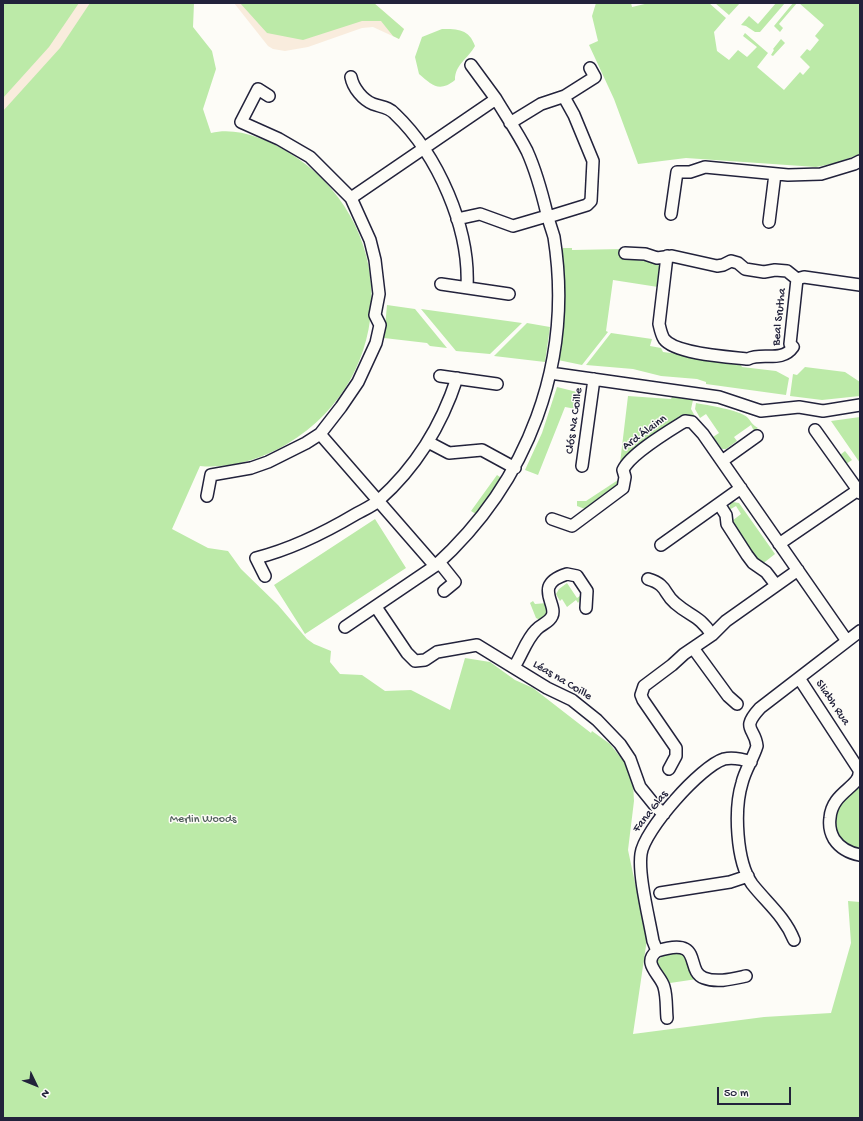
<!DOCTYPE html>
<meta charset="utf-8">
<style>
body{margin:0}
#map{position:relative;width:863px;height:1121px;overflow:hidden;background:#fdfcf7;font-family:"Gochi Hand",sans-serif}
canvas{display:block}
.frame{position:absolute;inset:0;border:4px solid #22223b;pointer-events:none}
.north{position:absolute;left:16px;top:1065px;width:40px;height:40px;-webkit-text-stroke:3px #fdfcf7;paint-order:stroke;rotate:133deg;font-size:11px;font-weight:700;line-height:16px;text-align:center;color:#22223b}
.north::after{content:'';display:block;margin:auto;width:14px;height:18px;background:#22223b;clip-path:polygon(50% 0,100% 100%,50% 72%,0 100%)}
.scale{position:absolute;left:717px;top:1087px;width:74px;height:18px;box-sizing:border-box;border:2px solid #22223b;border-top:0;padding-left:5px;font-size:12px;line-height:14px;white-space:nowrap;color:#22223b;-webkit-text-stroke:3px #fdfcf7;paint-order:stroke}
</style>
<div id="map">
<canvas width="863" height="1121"></canvas>
<div class="frame"></div>
<div class="north">N</div>
<div class="scale">50 m</div>
</div>
<script>
const ctx = document.querySelector('canvas').getContext('2d');
ctx.lineJoin = 'round';
function fillPath(path, color) { ctx.fillStyle = color; ctx.fill(path, 'evenodd'); }
function strokePath(path, color, width, dash) { ctx.strokeStyle = color; ctx.lineWidth = width; ctx.lineCap = dash ? 'butt' : 'round'; ctx.setLineDash(dash || []); ctx.stroke(path); }
function label(font, color, halo, rows, align = 'center') {
  ctx.font = font + ' "Gochi Hand",sans-serif'; ctx.lineWidth = 3; ctx.setLineDash([]); ctx.textBaseline = 'middle'; ctx.strokeStyle = halo; ctx.fillStyle = color; for (const [text, x, y, turn = 0] of rows) {
    ctx.save(); ctx.translate(x, y); ctx.rotate((+turn || 0) * Math.PI / 180); ctx.textAlign = isNaN(turn) ? turn : align; if (halo) ctx.strokeText(text, 0, 0); ctx.fillText(text, 0, 0); ctx.restore();
  }
}
fillPath(new Path2D(`
 M 14,3 L 110,3 L 3,125 L 3,29 Z
 M 234,3 L 374,3 L 404,29 L 399,39 L 373,27 L 362,28 L 308,47 L 285,51 L 273,49 L 268,46 Z`), '#f9ecdd');
fillPath(new Path2D(`
 M 3,3 L 79,3 L 49,47 L 3,98 Z
 M 90,3 L 194,3 L 193,27 L 212,51 L 216,69 L 203,109 L 211,133 C 236,127 264,138 286,151 C 400,218 400,377 287,444 C 262,459 229,469 200,466 L 172,529 L 208,548 L 228,551 L 241,569 L 278,605 L 307,639 L 314,644 L 331,651 L 330,662 L 340,674 L 362,675 L 385,691 L 411,690 L 450,710 L 465,658 L 490,662 L 515,680 L 533,688 L 591,733 L 592,731 L 610,744 L 625,763 L 633,783 L 634,801 L 628,850 L 647,939 L 633,1034 L 764,1017 L 831,1013 L 851,943 L 848,901 L 860,902 L 860,1118 L 3,1118 L 3,111 L 60,48 Z
 M 240,3 L 374,3 L 404,29 L 399,39 L 393,36 L 381,21 L 362,21 L 303,40 L 267,33 Z
 M 596,3 L 631,3 L 632,7 L 649,3 L 709,3 L 726,18 L 714,32 L 717,51 L 729,60 L 738,50 L 747,57 L 757,47 L 743,36 L 745,33 L 768,53 L 757,67 L 784,90 L 800,72 L 803,75 L 810,67 L 800,57 L 807,49 L 810,51 L 819,40 L 815,36 L 824,25 L 799,3 L 860,3 L 860,154 L 836,163 L 816,167 L 686,158 L 638,164 L 614,99 L 589,45 L 598,41 L 592,16 Z
 M 715,3 L 740,3 L 729,15 Z
 M 776,3 L 785,3 L 760,32 L 755,32 L 746,26 L 741,25 L 749,16 L 758,24 Z
 M 793,3 L 797,3 L 779,24 L 783,28 L 780,32 L 774,26 Z
 M 442,29 C 458,29 469,29 475,46 C 468,59 455,64 455,80 C 439,93 432,85 419,74 L 415,57 L 422,37 Z
 M 781,39 L 785,43 L 773,56 L 771,55 L 774,50 L 773,49 Z
 M 563,248 L 572,248 L 572,250 L 623,249 L 624,258 L 658,263 L 660,270 L 658,287 L 613,280 L 606,331 L 608,332 L 582,365 L 558,360 L 564,317 L 561,253 Z
 M 387,305 L 415,309 L 447,348 L 430,346 L 427,343 L 384,338 Z
 M 421,309 L 522,323 L 490,354 L 456,351 Z
 M 527,323 L 550,327 L 545,362 L 494,356 Z
 M 611,333 L 652,339 L 650,346 L 661,348 L 663,352 L 739,362 L 742,367 L 776,371 L 789,378 L 786,395 L 706,384 L 706,382 L 697,379 L 661,376 L 633,369 L 586,365 Z
 M 805,367 L 845,372 L 860,382 L 860,396 L 822,400 L 790,396 L 793,374 L 797,375 Z
 M 557,387 L 577,392 L 576,409 L 565,407 L 538,475 L 525,470 L 542,433 Z
 M 628,396 L 671,399 L 672,397 L 693,400 L 691,409 L 696,418 L 687,416 L 643,443 L 620,483 L 585,509 L 577,506 L 577,501 L 586,501 L 618,480 Z
 M 696,403 C 707,405 739,410 747,417 C 751,421 752,425 758,428 L 754,431 L 751,425 L 734,437 L 737,441 L 726,449 L 722,449 L 713,437 L 719,433 L 706,414 L 700,418 L 695,409 Z
 M 860,417 L 860,463 L 831,421 Z
 M 845,451 L 852,460 L 846,464 L 840,455 Z
 M 497,475 L 503,479 L 476,514 L 471,511 Z
 M 733,502 L 739,503 L 775,554 L 761,565 L 732,527 L 732,521 L 741,514 L 736,506 L 729,510 L 730,504 Z
 M 375,519 L 406,568 L 305,634 L 274,585 Z
 M 567,583 L 577,598 L 584,593 L 578,603 L 576,600 L 567,607 L 562,599 L 560,601 L 556,594 L 559,589 Z
 M 533,601 L 535,604 L 547,603 L 549,614 L 540,620 L 536,618 L 530,603 Z
 M 860,785 L 860,850 C 820,836 831,805 860,785 Z
 M 679,952 L 686,954 L 697,979 L 670,983 L 659,967 L 657,961 L 665,954 Z`), '#bceaa8');
const minor = new Path2D(`
 M 471,65 L 496,99
 M 351,77 C 353,88 363,100 373,104 C 381,107 389,107 395,114 C 438,155 470,228 467,287
 M 510,123 L 541,104 L 565,96 L 595,77 L 590,68
 M 671,214 L 677,172 L 690,172 L 705,167 L 788,175 L 821,174 L 854,164 L 860,161
 M 548,217 L 587,205 L 591,201 L 593,161 L 574,115 L 564,97
 M 457,219 L 480,214 L 513,226 L 547,216
 M 769,222 L 775,174
 M 625,253 L 645,254 L 657,258 L 672,256 L 717,266 L 723,265 L 731,261 L 738,263 L 745,269 L 764,272 L 775,270 L 787,271 L 797,279
 M 667,256 L 659,324 C 660,328 661,334 664,339 C 675,354 729,357 748,359 C 762,352 782,363 793,347 L 790,344 L 797,279
 M 797,279 L 804,277 L 860,285
 M 441,284 L 509,294
 M 550,373 L 719,397 L 761,411 L 799,407 L 823,411 L 860,405
 M 440,376 L 497,384
 M 815,430 L 860,493
 M 320,434 L 435,566 C 528,482 574,363 554,237 C 552,230 549,222 547,214 C 542,193 536,171 527,151 C 518,133 506,116 496,99 L 351,198
 M 428,442 L 449,453 L 482,450 L 515,468
 M 722,461 L 757,436
 M 582,466 L 594,379
 M 207,496 L 211,475 L 251,468 L 268,462 L 306,443 L 320,434 L 341,407 L 358,382 L 376,343 L 380,325 L 375,315 L 379,294 L 375,260 L 370,240 L 351,198 L 310,157 L 279,139 L 241,122 L 258,89 L 269,96
 M 719,504 L 726,515 L 727,524 L 747,555 L 753,563 L 766,572 L 776,585
 M 552,519 L 572,526 L 623,488 L 625,477 L 623,470 C 630,454 669,431 685,421 L 692,422 L 703,434 L 847,641
 M 779,544 L 858,490
 M 661,545 L 741,488
 M 439,562 L 455,582 L 444,591
 M 265,576 L 256,558 C 292,549 324,533 356,514 C 363,510 373,506 379,500 C 416,467 442,424 457,378
 M 648,579 C 668,585 663,593 675,603 C 691,617 699,615 712,635
 M 376,607 L 407,653 L 415,661 L 425,660 L 437,652 L 477,645 L 547,688 L 572,700 L 597,720 L 620,744 L 630,759 L 640,787 L 657,808 L 664,814
 M 345,627 L 435,566
 M 693,648 L 728,696 L 737,704
 M 514,667 C 522,655 526,640 536,630 C 541,624 549,623 552,616 C 558,604 532,585 567,574 L 577,576 L 587,591 L 586,608
 M 799,678 L 859,770 C 862,787 832,791 830,818 C 829,825 830,832 834,839 C 840,848 849,853 860,855
 M 669,769 L 676,756 L 676,748 L 643,700 L 641,695 L 644,686 L 672,665 L 684,654 L 712,635 L 726,621 L 798,570
 M 660,893 L 730,882 L 748,876
 M 794,940 C 785,917 767,903 752,884 C 736,861 734,809 742,783 C 745,770 753,759 757,746 C 755,727 740,730 760,708 L 860,631
 M 657,951 L 653,941 C 649,918 638,875 641,854 C 644,830 701,766 724,759 C 733,757 742,759 751,762
 M 667,1018 C 666,1008 667,997 664,987 C 661,975 641,963 657,951 C 705,936 684,970 704,978 C 717,983 732,979 746,976`);
strokePath(minor, '#22223b', 14);
strokePath(minor, '#fdfcf7', 11);
label('12px', '#22223b', '#fdfcf7', [
 ["Beal Srutha",780,317,-84],
 ["Clós Na Coille",575,421,-82],
 ["Ard Álainn",645,433,-36],
 ["Léas na Coille",562,681,31],
 ["Sliabh Rua",832,703,56],
 ["Fana Glas",651,812,-52]
]);
label('12px', '#505e5c', '#fdfcf7', [
 ["Merlin Woods",203,820]
]);
</script>
